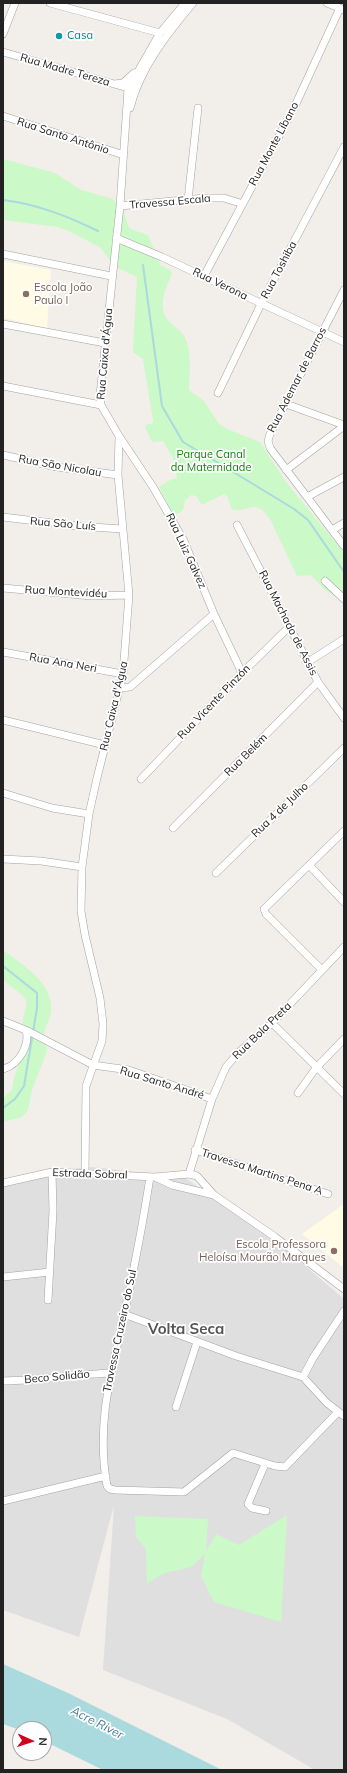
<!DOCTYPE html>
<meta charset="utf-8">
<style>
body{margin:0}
#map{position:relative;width:347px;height:1773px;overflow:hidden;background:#f2eee9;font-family:Mulish,sans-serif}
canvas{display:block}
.frame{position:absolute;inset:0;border:4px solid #222;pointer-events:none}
.north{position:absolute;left:12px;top:1721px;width:40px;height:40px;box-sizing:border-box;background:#fff;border:1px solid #a7a7a7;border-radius:50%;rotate:93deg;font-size:11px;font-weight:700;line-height:16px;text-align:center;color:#222}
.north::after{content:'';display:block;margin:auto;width:14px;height:18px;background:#d1021d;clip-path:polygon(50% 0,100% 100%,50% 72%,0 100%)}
</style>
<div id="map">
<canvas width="347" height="1773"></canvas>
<div class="frame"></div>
<div class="north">N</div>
</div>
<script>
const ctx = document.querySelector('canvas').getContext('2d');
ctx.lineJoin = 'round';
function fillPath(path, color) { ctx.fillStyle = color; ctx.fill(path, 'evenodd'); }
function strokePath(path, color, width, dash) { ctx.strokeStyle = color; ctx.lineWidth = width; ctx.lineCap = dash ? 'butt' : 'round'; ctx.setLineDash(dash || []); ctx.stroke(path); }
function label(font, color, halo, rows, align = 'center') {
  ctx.font = font + ' Mulish,sans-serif'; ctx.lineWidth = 3.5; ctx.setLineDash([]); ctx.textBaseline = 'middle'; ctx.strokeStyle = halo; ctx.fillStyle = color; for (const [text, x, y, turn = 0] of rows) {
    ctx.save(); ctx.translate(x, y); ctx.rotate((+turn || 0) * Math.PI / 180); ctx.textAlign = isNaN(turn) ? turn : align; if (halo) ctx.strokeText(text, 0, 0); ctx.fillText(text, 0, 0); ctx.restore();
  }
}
fillPath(new Path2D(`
 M 91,1167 L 184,1177 L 289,1252 L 344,1299 L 344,1770 L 315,1770 L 227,1719 L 103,1670 L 114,1505 L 79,1637 L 3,1610 L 3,1181 L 33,1172 Z`), '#e0dfdf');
fillPath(new Path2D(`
 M 3,261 L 51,270 L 47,328 L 3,318 Z
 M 344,1204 L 344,1268 L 302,1234 Z`), '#fffbe5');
fillPath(new Path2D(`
 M 3,159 L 55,173 L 81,190 L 113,199 L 125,214 L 128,226 L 133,230 L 148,235 L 160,265 L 170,270 L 172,273 C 165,291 155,310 172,324 C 178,330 183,332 186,340 C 192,356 189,373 189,390 L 204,401 L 219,424 L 227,429 L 260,442 L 286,482 L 344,553 L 344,602 L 325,590 L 311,575 L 297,576 L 271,521 C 255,495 249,514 232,509 L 227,496 L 224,494 L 202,505 L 196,496 L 191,495 L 185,500 L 183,510 L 174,516 L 159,487 L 168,481 L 177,478 L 174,460 L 163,441 L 152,442 L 145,427 L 146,425 L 153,423 L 153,420 L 143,359 L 133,352 L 137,277 L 114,266 L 101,248 L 71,232 L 58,227 L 3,220 Z
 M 3,950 C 22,965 54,983 51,1012 C 50,1020 44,1027 44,1036 C 44,1041 47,1045 47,1051 L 32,1090 L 28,1110 L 22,1117 L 3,1122 L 3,1098 L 12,1090 L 14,1078 L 23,1051 L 24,1041 L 22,1024 L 27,1002 L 22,995 L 3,980 Z
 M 287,1515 L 281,1622 L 214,1602 L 201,1576 L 205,1553 C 191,1572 183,1567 163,1574 C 157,1576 152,1581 147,1584 L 146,1549 L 136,1537 L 135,1516 L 208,1519 L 206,1551 L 216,1534 L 239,1545 Z`), '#cbf9c8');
fillPath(new Path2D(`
 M 3,1664 L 68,1693 L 222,1770 L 103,1770 L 44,1741 L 44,1729 L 20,1730 L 3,1724 Z`), '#aad9de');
strokePath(new Path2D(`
 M 3,200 C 37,204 67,216 98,231
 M 143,265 L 162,406 L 183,442 L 222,465
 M 230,470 L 294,509 L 308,520 L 344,572
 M 3,966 L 37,993 L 37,1008 L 24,1086 L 15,1099 L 3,1108`), '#aad9de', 2);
const minor = new Path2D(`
 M 50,3 L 160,33
 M 327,3 L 344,10
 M 3,34 L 15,3
 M 3,52 L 135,90
 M 114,84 L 123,83 L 134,73
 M 130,108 C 140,68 167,34 193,3
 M 3,116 L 124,155
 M 188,200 L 198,108
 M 120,206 L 205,198 L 224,198 L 243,204
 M 116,238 L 162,257 L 344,342
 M 3,254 L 111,276
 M 204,276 L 294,108 L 340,8
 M 344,290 L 270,434 L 268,441 L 270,448 L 344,546
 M 3,324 L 105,343
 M 3,386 L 101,405
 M 218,393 L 261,304 L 344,147
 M 286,404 L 344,425
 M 119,436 L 153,487 L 184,541 L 214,614 L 242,673
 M 3,455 L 57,467 L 118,475
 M 286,470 L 344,426
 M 307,497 L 344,477
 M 3,517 L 77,526 L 122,529
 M 237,525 L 318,682 L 344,718
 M 332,530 L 344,523
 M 325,581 L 344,599
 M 3,588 L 92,596 L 129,595
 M 3,652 L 123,674
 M 308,662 L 344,639
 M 120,688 L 130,687 L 214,614
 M 3,720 L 105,745
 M 141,779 L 242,673 L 289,627
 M 3,793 L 52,808 L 89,814
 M 173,828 L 318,682
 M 3,859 L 41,861 L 82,867
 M 309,865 L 344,902
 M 216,873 L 344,748
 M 322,970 L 266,914 L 264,909 L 344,831
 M 3,1021 L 28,1031 L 93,1065 L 129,1070 L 212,1099
 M 272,1023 L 344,1094
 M 3,1069 C 19,1065 30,1045 26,1030
 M 298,1093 L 316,1068 L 344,1039
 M 195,1150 L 328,1194
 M 85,1173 L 86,1086 L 102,1041 L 103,1024 L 100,998 L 85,935 L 81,911 L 82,867 L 89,814 L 97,778 L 123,674 L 129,595 L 118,475 L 119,436 L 101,405 L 100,395 L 120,206 L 128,89 L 160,33 L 185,3
 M 189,1174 L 212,1099 L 226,1067 L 238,1053 L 272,1023 L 344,947
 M 150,1177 C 143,1223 134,1269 124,1315 C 111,1374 96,1424 107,1486 L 110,1489 L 115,1490 L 184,1492 L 233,1453 L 275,1466 L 285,1467 L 338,1412
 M 155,1177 L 172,1185 L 214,1195
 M 3,1183 L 52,1172 L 155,1177 L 189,1174 L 197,1176 L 214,1195 L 275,1237 L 344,1289
 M 3,1277 L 50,1272
 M 48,1300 L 53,1211 L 52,1172
 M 124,1314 L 236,1356 L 303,1377 L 327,1403 L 344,1416
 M 303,1377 L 313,1358 L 344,1311
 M 3,1381 C 39,1380 74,1375 110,1373
 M 176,1407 L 197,1342
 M 265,1464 L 248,1504 L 252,1508 L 266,1511
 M 3,1501 L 106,1476`);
strokePath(minor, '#a3a3a3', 8);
strokePath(minor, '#fff', 7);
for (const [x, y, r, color] of [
 [59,36,4,"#0f9aa8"],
 [26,294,4,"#8d6e63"],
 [334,1251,4,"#8d6e63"]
]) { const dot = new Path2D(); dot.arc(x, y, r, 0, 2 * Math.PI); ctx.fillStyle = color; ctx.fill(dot); strokePath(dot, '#fff', 1.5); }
label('11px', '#0d838f', '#fff', [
 ["Casa",67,36]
], 'left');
label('11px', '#222', '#fff', [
 ["Rua Madre Tereza",65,70,16],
 ["Rua Santo Antônio",63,136,18],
 ["Rua Monte Líbano",274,144,-62],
 ["Travessa Escala",170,202,-5],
 ["Rua Toshiba",279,270,-62],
 ["Rua Verona",220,284,26],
 ["Rua Caixa d'Água",105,354,-85],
 ["Rua Ademar de Barros",297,380,-63],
 ["Rua São Nicolau",60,466,10],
 ["Rua São Luís",63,524,5],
 ["Rua Luiz Galvez",186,551,65],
 ["Rua Montevidéu",66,592,3],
 ["Rua Machado de Assis",288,623,63],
 ["Rua Ana Neri",63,663,10],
 ["Rua Vicente Pinzón",214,702,-46],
 ["Rua Caixa d'Água",114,706,-77],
 ["Rua Belém",246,755,-45],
 ["Rua 4 de Julho",280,810,-44],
 ["Rua Bola Preta",262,1031,-44],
 ["Rua Santo André",162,1083,17],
 ["Travessa Martins Pena A",262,1172,18],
 ["Estrada Sobral",90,1174,2],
 ["Travessa Cruzeiro do Sul",120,1331,-78],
 ["Beco Solidão",57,1377,-5]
]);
label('11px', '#785e54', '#fff', [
 ["Escola João",34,288],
 ["Paulo I",34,301],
 ["Escola Professora",326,1245,"right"],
 ["Heloísa Mourão Marques",326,1258,"right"]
], 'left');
label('11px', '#13820d', '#fff', [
 ["Parque Canal",211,455],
 ["da Maternidade",211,468]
]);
label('italic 12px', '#457a9a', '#fff', [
 ["Acre River",97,1723,27]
]);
label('bold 15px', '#555', '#fff', [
 ["Volta Seca",186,1329]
]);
</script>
